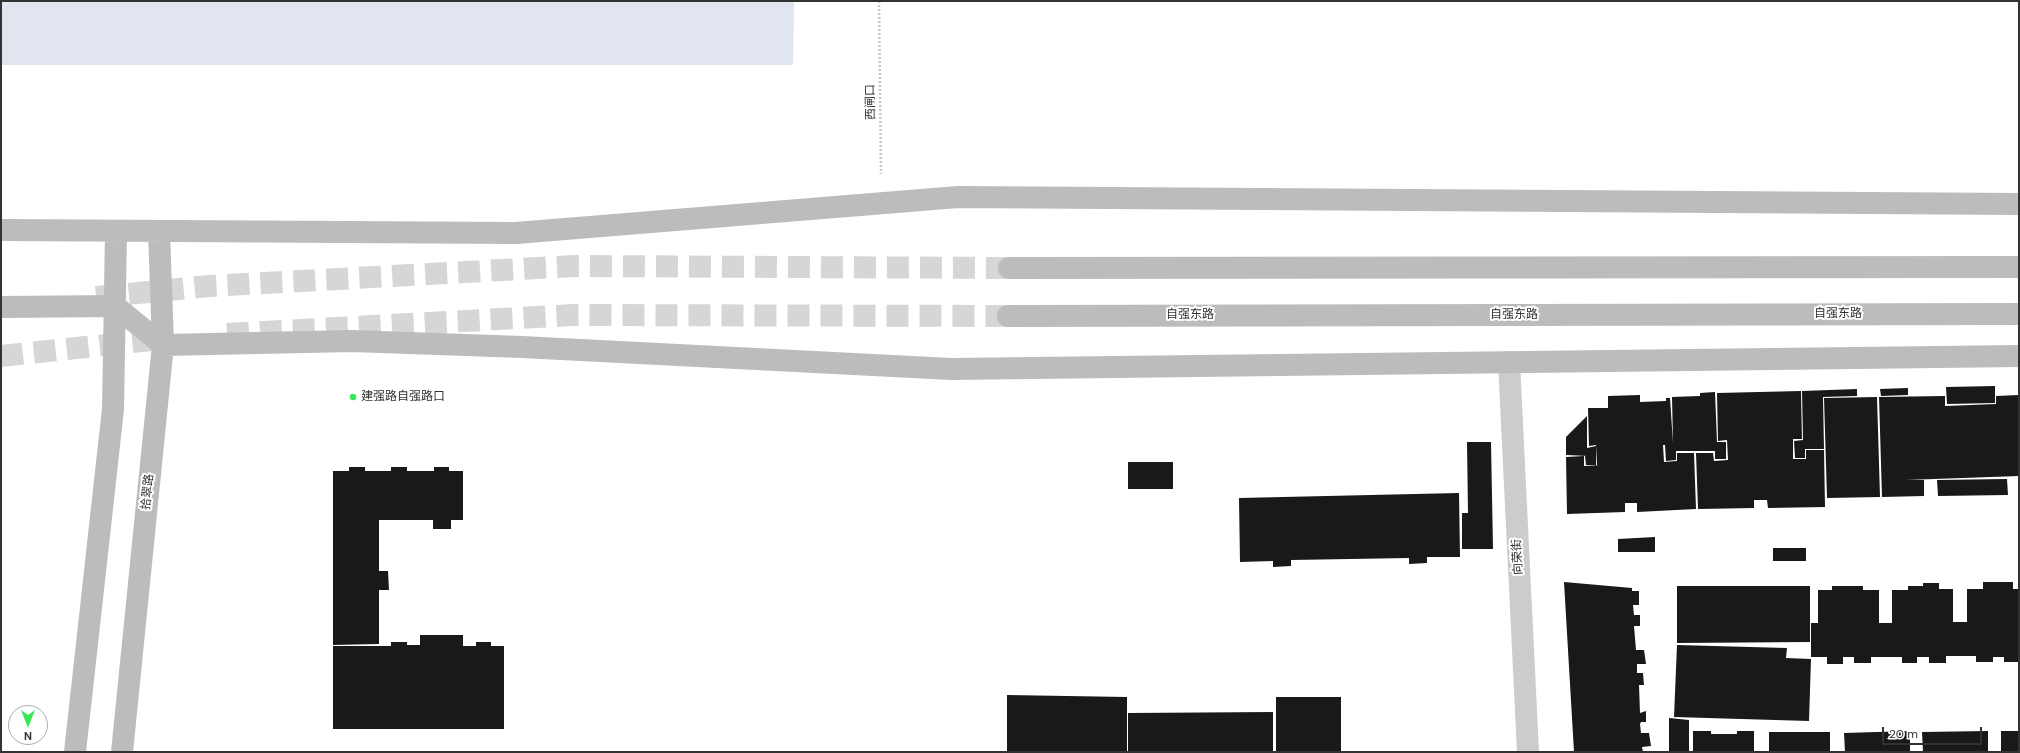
<!DOCTYPE html>
<meta charset="utf-8">
<style>
body{margin:0}
#map{position:relative;width:2020px;height:753px;overflow:hidden;background:#fff;font-family:"DM Sans",sans-serif}
canvas{display:block}
.frame{position:absolute;inset:0;border:2px solid #323232;pointer-events:none}
.north{position:absolute;left:8px;top:705px;width:40px;height:40px;box-sizing:border-box;background:#fff;border:1px solid #adadad;border-radius:50%;rotate:180deg;font-size:11px;font-weight:700;line-height:16px;text-align:center;color:#323232}
.north::after{content:'';display:block;margin:auto;width:14px;height:18px;background:#36e859;clip-path:polygon(50% 0,100% 100%,50% 72%,0 100%)}
.scale{position:absolute;left:1882px;top:727px;width:100px;height:18px;box-sizing:border-box;border:2px solid #323232;border-top:0;padding-left:5px;font-size:12px;line-height:14px;white-space:nowrap;color:#323232;-webkit-text-stroke:3px #fff;paint-order:stroke}
</style>
<div id="map">
<canvas width="2020" height="753"></canvas>
<div class="frame"></div>
<div class="north">N</div>
<div class="scale">20 m</div>
</div>
<script>
const ctx = document.querySelector('canvas').getContext('2d');
ctx.lineJoin = 'round';
function fillPath(path, color) { ctx.fillStyle = color; ctx.fill(path, 'evenodd'); }
function strokePath(path, color, width, dash) { ctx.strokeStyle = color; ctx.lineWidth = width; ctx.lineCap = dash ? 'butt' : 'round'; ctx.setLineDash(dash || []); ctx.stroke(path); }
function label(font, color, halo, rows, align = 'center') {
  ctx.font = font + ' "DM Sans","Noto Sans SC",sans-serif'; ctx.lineWidth = 4; ctx.setLineDash([]); ctx.textBaseline = 'middle'; ctx.strokeStyle = halo; ctx.fillStyle = color; for (const [text, x, y, turn = 0] of rows) {
    ctx.save(); ctx.translate(x, y); ctx.rotate((+turn || 0) * Math.PI / 180); ctx.textAlign = isNaN(turn) ? turn : align; if (halo) ctx.strokeText(text, 0, 0); ctx.fillText(text, 0, 0); ctx.restore();
  }
}
fillPath(new Path2D(`
 M 1,1 L 794,1 L 793,65 L 1,65 Z`), '#e1e5ef');
fillPath(new Path2D(`
 M 1995,386 L 1995,403 L 1947,404 L 1946,387 Z
 M 1908,388 L 1908,395 L 1881,396 L 1880,389 Z
 M 1857,389 L 1857,396 L 1823,397 L 1824,449 L 1805,449 L 1805,458 L 1795,458 L 1794,441 L 1803,440 L 1802,391 Z
 M 1801,391 L 1802,439 L 1793,439 L 1793,459 L 1806,459 L 1806,450 L 1824,450 L 1825,507 L 1768,508 L 1767,500 L 1754,500 L 1754,508 L 1698,509 L 1696,453 L 1713,453 L 1714,461 L 1728,460 L 1727,440 L 1718,441 L 1717,393 Z
 M 1715,392 L 1717,442 L 1726,442 L 1726,459 L 1715,459 L 1715,451 L 1676,451 L 1676,460 L 1666,461 L 1665,445 L 1663,445 L 1664,462 L 1677,461 L 1677,453 L 1694,453 L 1696,509 L 1637,512 L 1637,503 L 1625,503 L 1625,512 L 1567,514 L 1566,457 L 1584,456 L 1584,466 L 1600,465 L 1597,465 L 1596,445 L 1589,446 L 1588,408 L 1608,408 L 1608,396 L 1640,395 L 1640,402 L 1666,401 L 1666,398 L 1670,398 L 1673,443 L 1672,397 L 1700,396 L 1700,393 Z
 M 2019,395 L 2019,476 L 1906,480 L 1924,480 L 1924,496 L 1882,497 L 1879,397 L 1945,396 L 1945,406 L 1996,404 L 1996,396 Z
 M 1877,397 L 1880,497 L 1827,498 L 1824,398 Z
 M 1587,416 L 1587,448 L 1596,446 L 1596,465 L 1586,465 L 1585,456 L 1588,456 L 1566,455 L 1566,437 Z
 M 1467,442 L 1491,442 L 1493,549 L 1462,549 L 1462,513 L 1468,513 Z
 M 1128,462 L 1173,462 L 1173,489 L 1128,489 Z
 M 349,467 L 365,467 L 365,471 L 391,471 L 391,467 L 407,467 L 407,471 L 434,471 L 434,467 L 449,467 L 449,471 L 463,471 L 463,520 L 451,520 L 451,529 L 433,529 L 433,520 L 379,520 L 379,571 L 388,571 L 389,590 L 379,590 L 379,644 L 333,645 L 333,471 L 349,471 Z
 M 2007,479 L 2008,495 L 1938,496 L 1937,480 Z
 M 1459,493 L 1460,557 L 1427,557 L 1427,563 L 1409,564 L 1409,558 L 1291,560 L 1291,566 L 1273,567 L 1273,561 L 1240,562 L 1239,498 Z
 M 1655,537 L 1655,552 L 1618,552 L 1618,539 Z
 M 1773,548 L 1806,548 L 1806,561 L 1773,561 Z
 M 1564,582 L 1632,588 L 1632,591 L 1639,591 L 1639,605 L 1633,605 L 1634,615 L 1640,615 L 1640,626 L 1634,626 L 1636,650 L 1644,650 L 1646,664 L 1637,664 L 1637,673 L 1643,673 L 1644,685 L 1639,685 L 1640,713 L 1646,711 L 1646,722 L 1641,722 L 1640,724 L 1641,733 L 1649,733 L 1651,746 L 1642,747 L 1643,752 L 1574,752 Z
 M 1983,582 L 2013,582 L 2013,589 L 2019,589 L 2019,662 L 2004,662 L 2004,657 L 1993,657 L 1993,662 L 1976,662 L 1976,656 L 1946,656 L 1946,663 L 1929,663 L 1929,657 L 1917,657 L 1917,663 L 1902,663 L 1902,657 L 1871,657 L 1871,663 L 1854,663 L 1854,657 L 1843,657 L 1843,664 L 1827,664 L 1827,657 L 1811,657 L 1811,623 L 1818,623 L 1818,590 L 1832,590 L 1832,586 L 1863,586 L 1863,590 L 1879,590 L 1879,623 L 1892,623 L 1892,590 L 1908,590 L 1908,586 L 1923,586 L 1923,583 L 1939,583 L 1939,589 L 1953,589 L 1953,622 L 1967,622 L 1967,589 L 1983,589 Z
 M 1677,586 L 1810,586 L 1810,642 L 1677,643 Z
 M 420,635 L 463,635 L 463,646 L 476,646 L 476,642 L 491,642 L 491,646 L 504,646 L 504,729 L 333,729 L 333,646 L 391,646 L 391,642 L 407,642 L 407,645 L 420,645 Z
 M 1677,645 L 1787,648 L 1786,658 L 1811,659 L 1809,721 L 1674,717 Z
 M 1007,695 L 1127,697 L 1127,752 L 1007,752 Z
 M 1276,697 L 1341,697 L 1341,752 L 1276,752 Z
 M 1273,712 L 1273,752 L 1128,752 L 1128,713 Z
 M 1669,718 L 1689,720 L 1689,752 L 1669,752 Z
 M 1693,731 L 1711,731 L 1711,734 L 1737,734 L 1737,731 L 1754,731 L 1754,752 L 1693,752 Z
 M 1910,731 L 1910,752 L 1845,752 L 1844,733 Z
 M 1988,731 L 1988,752 L 1923,752 L 1922,732 Z
 M 2001,731 L 2019,731 L 2019,752 L 2001,752 Z
 M 1769,732 L 1830,732 L 1830,752 L 1769,752 Z`), '#191919');
strokePath(new Path2D(`
 M 96,297 L 210,286 L 575,266 L 1009,268
 M 227,334 L 574,315 L 1008,316
 M 1,356 L 171,338`), '#d6d6d6', 22, [22, 11]);
strokePath(new Path2D(`
 M 879,1 L 881,174`), '#c6c6c6', 2.5, [2, 2]);
strokePath(new Path2D(`
 M 1509,362 L 1528,752`), '#ccc', 22);
strokePath(new Path2D(`
 M 1,230 L 516,233 L 958,197 L 2019,204
 M 1009,268 L 2019,267
 M 1,307 L 115,306 L 163,345 L 352,341 L 522,347 L 951,369 L 2019,356
 M 1008,316 L 2019,314
 M 75,752 L 113,409 L 116,232
 M 122,752 L 163,345 L 159,231`), '#bcbcbc', 22);
for (const [x, y, r, color] of [
 [353,397,4,"#36e859"]
]) { const dot = new Path2D(); dot.arc(x, y, r, 0, 2 * Math.PI); ctx.fillStyle = color; ctx.fill(dot); strokePath(dot, '#fff', 1.5); }
label('12px', '#323232', '#fff', [
 ["西闸口",871,102,-91],
 ["自强东路",1838,314],
 ["自强东路",1190,315],
 ["自强东路",1514,315],
 ["拾翠路",148,492,-84],
 ["向荣街",1518,557,-93]
]);
label('12px', '#323232', '#fff', [
 ["建强路自强路口",361,397]
], 'left');
</script>
